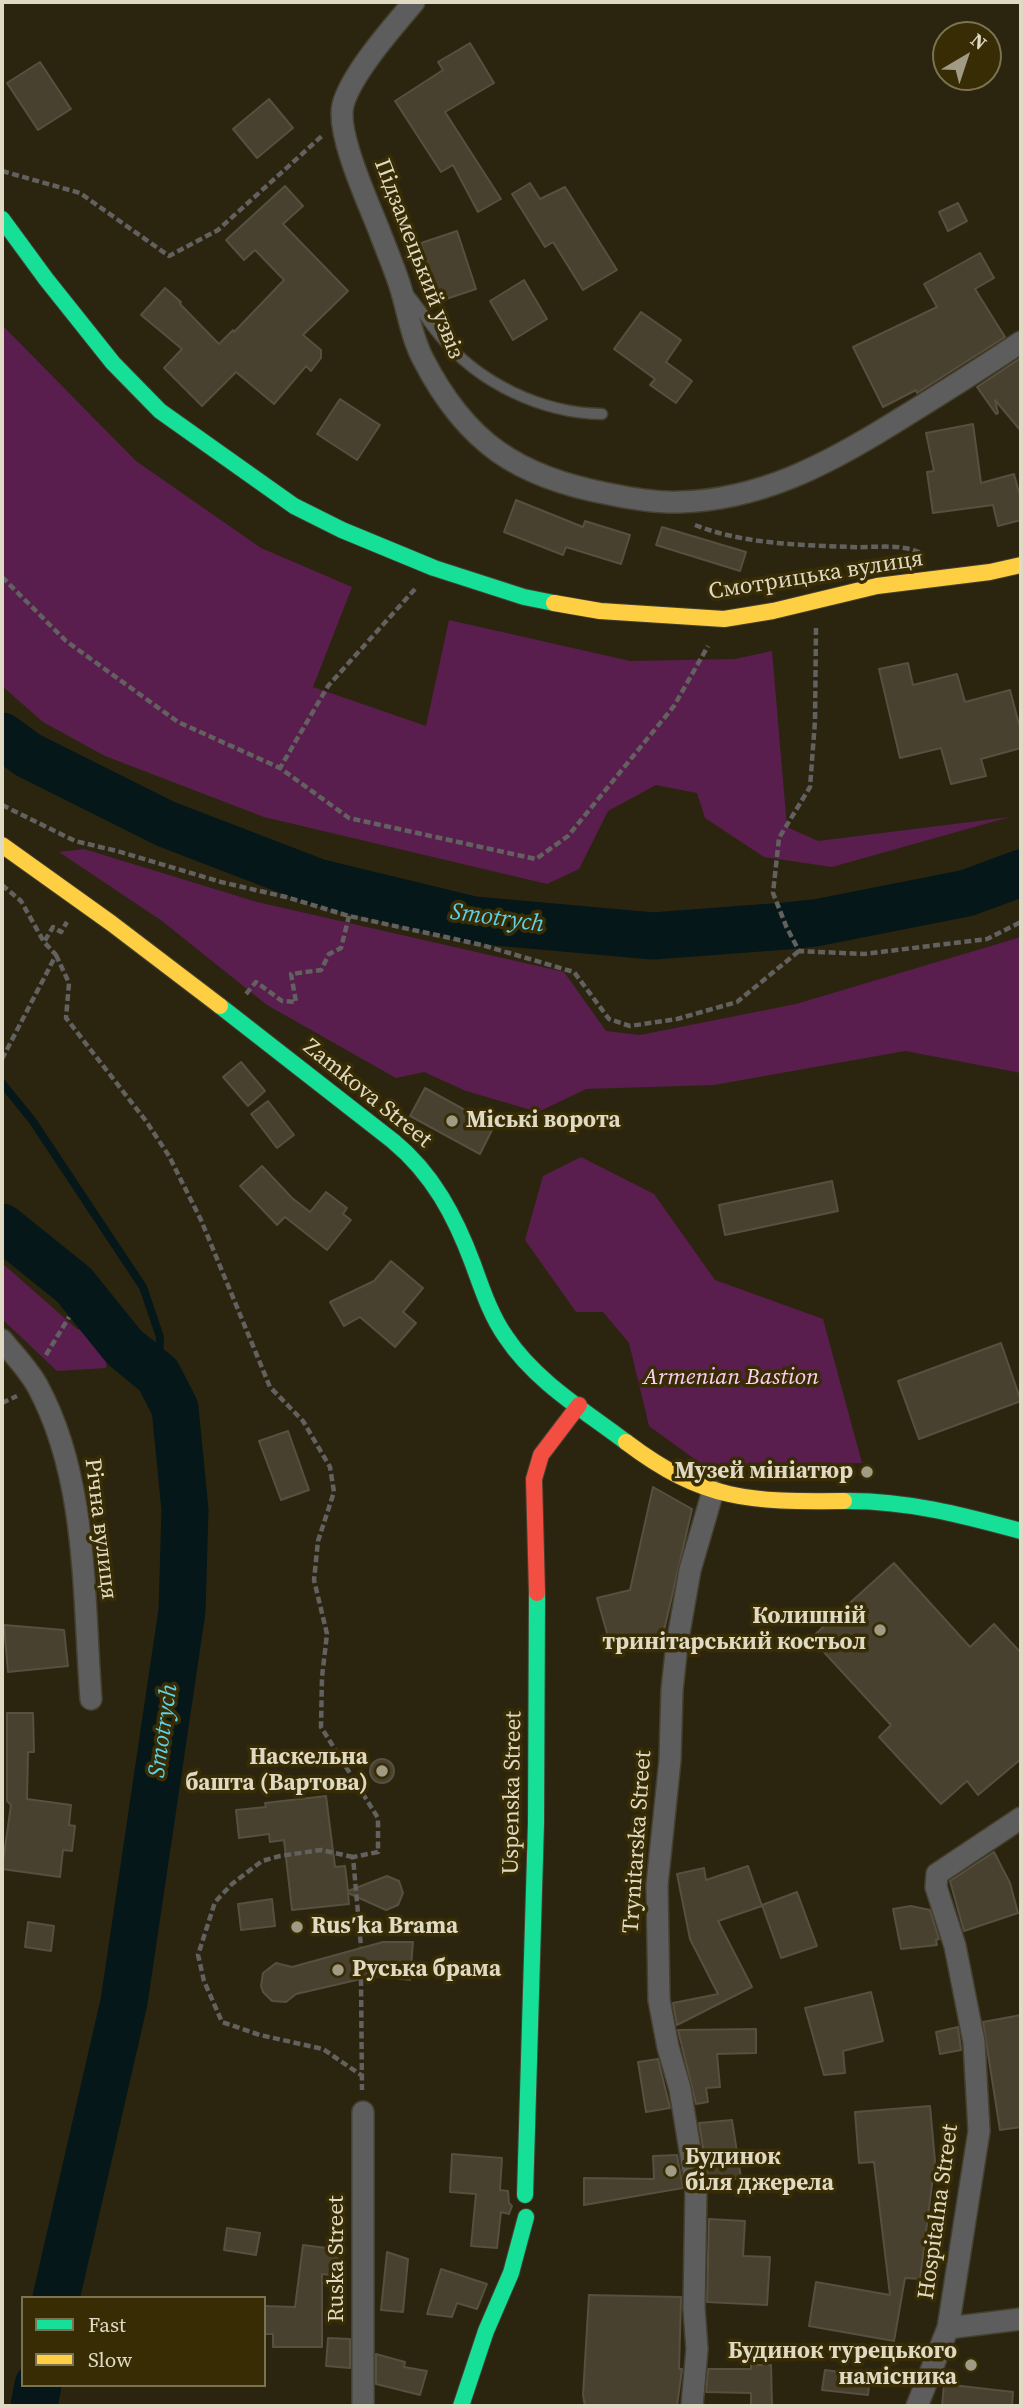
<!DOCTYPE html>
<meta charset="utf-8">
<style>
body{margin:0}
#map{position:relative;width:1023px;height:2408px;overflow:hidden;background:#2b250f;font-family:"Source Serif 4",serif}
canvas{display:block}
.frame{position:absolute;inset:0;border:4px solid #e0dac5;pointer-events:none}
.legend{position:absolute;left:21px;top:2296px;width:245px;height:91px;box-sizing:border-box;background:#372c03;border:2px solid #7b7251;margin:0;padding:9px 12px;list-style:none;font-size:21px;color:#e0dac5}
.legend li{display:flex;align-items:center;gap:14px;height:35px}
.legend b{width:35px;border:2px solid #7b7251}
.north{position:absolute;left:932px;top:21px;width:70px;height:70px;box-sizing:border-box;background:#372c03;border:2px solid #7b7251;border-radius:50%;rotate:39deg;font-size:19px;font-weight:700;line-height:28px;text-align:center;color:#e0dac5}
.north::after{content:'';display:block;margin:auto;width:24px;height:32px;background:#a19b85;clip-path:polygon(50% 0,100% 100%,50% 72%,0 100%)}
</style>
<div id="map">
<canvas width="1023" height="2408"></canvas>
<div class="frame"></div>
<ul class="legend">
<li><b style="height:9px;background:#16e098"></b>Fast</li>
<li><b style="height:9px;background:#ffcf43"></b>Slow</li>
</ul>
<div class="north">N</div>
</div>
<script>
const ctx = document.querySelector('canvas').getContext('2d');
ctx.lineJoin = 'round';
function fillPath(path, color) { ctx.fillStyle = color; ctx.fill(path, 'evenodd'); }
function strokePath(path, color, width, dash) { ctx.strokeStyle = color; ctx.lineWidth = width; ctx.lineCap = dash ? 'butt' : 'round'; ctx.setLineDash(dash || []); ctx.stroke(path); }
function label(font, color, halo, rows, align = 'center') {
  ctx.font = font + ' "Source Serif 4",serif'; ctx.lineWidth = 7; ctx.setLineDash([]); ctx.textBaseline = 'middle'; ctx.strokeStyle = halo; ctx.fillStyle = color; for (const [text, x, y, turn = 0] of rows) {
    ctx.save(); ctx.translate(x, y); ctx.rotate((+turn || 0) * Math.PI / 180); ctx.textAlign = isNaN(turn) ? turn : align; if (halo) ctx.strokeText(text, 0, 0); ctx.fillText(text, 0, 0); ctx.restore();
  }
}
fillPath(new Path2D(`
 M 2,325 L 136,461 L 261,548 L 352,587 L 313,687 L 426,726 L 449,620 L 630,661 L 735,659 L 772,651 L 787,827 L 818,841 L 1010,817 L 832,867 L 764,857 L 705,818 L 697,793 L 656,785 L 608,811 L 579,869 L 547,884 L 264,817 L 105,756 L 43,722 L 2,686 Z
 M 84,849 L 257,902 L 564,972 L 606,1031 L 640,1035 L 796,1004 L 1021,937 L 1021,1073 L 905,1051 L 714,1085 L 586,1089 L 538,1112 L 466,1091 L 424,1072 L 396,1078 L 267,1005 L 162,921 L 59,852 Z
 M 581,1157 L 654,1194 L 715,1280 L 823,1319 L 862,1463 L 704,1466 L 649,1426 L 629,1343 L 603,1312 L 576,1312 L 525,1240 L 543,1176 Z
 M 2,1263 L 77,1329 L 109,1336 L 106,1368 L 57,1371 L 2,1319 Z`), '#591e4e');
strokePath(new Path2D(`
 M 2,1083 L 32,1120 L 143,1287 L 160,1337 L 158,1375`), '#051719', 8);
strokePath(new Path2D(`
 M 2,736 L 28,755 L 166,824 L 317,882 L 474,920 L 653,936 L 786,926 L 815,923 L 967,893 L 1021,873
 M 2,1227 L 74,1285 L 124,1347 L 158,1375 L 175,1408 L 185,1510 L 182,1611 L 124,2002 L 56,2298
 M 34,2406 L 38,2385`), '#051719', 47);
const building = new Path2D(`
 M 470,43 L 494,83 L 445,112 L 501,199 L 478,212 L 453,165 L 441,172 L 395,101 L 443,70 L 438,62 Z
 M 40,62 L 71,109 L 38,130 L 7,83 Z
 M 269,99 L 293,128 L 257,158 L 233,129 Z
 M 530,183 L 540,199 L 565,187 L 617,270 L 583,290 L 553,242 L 545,247 L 512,194 Z
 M 285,186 L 303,206 L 283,224 L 348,291 L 303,335 L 321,350 L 321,358 L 311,371 L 306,366 L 274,404 L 236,372 L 202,406 L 164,368 L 182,349 L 141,315 L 165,288 L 181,302 L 180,304 L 219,344 L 233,330 L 234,332 L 284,280 L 255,250 L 244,260 L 226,240 Z
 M 958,203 L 967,221 L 948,231 L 939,212 Z
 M 457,231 L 476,289 L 440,301 L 421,243 Z
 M 980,253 L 994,278 L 975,289 L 1005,337 L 917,393 L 916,390 L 883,407 L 853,347 L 937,307 L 924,284 Z
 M 524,280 L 547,319 L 513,340 L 490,301 Z
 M 641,312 L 681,340 L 666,362 L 692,381 L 676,403 L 650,385 L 655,379 L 614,349 Z
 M 1019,359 L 1021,364 L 1021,431 L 995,400 L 998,413 L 996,414 L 977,387 Z
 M 340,399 L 380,425 L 357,460 L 317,434 Z
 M 973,424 L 981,483 L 1014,474 L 1021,500 L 1021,520 L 998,526 L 993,505 L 933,513 L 927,472 L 934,471 L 926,433 Z
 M 516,500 L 583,527 L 585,521 L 630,535 L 621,564 L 566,547 L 563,555 L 504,532 Z
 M 662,527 L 746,552 L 740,571 L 656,545 Z
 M 908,663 L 913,685 L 957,674 L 965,702 L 1010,690 L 1021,732 L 1021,748 L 981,759 L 986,776 L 951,784 L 941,748 L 900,758 L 879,669 Z
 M 241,1062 L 265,1091 L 248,1106 L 223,1077 Z
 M 425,1088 L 494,1126 L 480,1154 L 410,1116 Z
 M 268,1101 L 294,1135 L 277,1148 L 251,1114 Z
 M 262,1166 L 292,1198 L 310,1212 L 326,1192 L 347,1208 L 343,1214 L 351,1220 L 327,1250 L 285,1217 L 277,1225 L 240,1186 Z
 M 832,1181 L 838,1211 L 725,1235 L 719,1205 Z
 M 391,1261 L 423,1288 L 403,1312 L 416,1323 L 395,1347 L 360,1317 L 344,1326 L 330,1302 L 374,1281 Z
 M 1001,1343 L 1021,1401 L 919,1439 L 898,1381 Z
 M 288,1431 L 309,1490 L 281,1500 L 259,1441 Z
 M 653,1487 L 692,1509 L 663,1635 L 609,1640 L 597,1598 L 630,1590 Z
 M 894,1563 L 970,1647 L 994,1624 L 1021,1653 L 1021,1759 L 978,1795 L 967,1781 L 941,1804 L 879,1737 L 891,1725 L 811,1638 Z
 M 4,1625 L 64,1630 L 68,1666 L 8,1672 Z
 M 7,1713 L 33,1713 L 34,1752 L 28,1752 L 27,1799 L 71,1805 L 69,1825 L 75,1826 L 72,1851 L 63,1850 L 60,1877 L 2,1869 L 11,1805 L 7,1801 Z
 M370 1771a12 12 0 1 1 24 0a12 12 0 1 1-24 0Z
 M 326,1796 L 335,1867 L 345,1866 L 348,1891 L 387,1876 L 399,1881 L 403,1893 L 398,1905 L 386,1910 L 348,1893 L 349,1904 L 292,1910 L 284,1840 L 270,1842 L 269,1834 L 239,1838 L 236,1810 L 266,1807 L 265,1803 Z
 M 994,1852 L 1010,1883 L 1018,1913 L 964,1931 L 950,1881 Z
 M 748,1866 L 762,1906 L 718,1921 L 752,1987 L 677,2025 L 673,2003 L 718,1994 L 690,1939 L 677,1874 L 704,1868 L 706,1880 Z
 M 797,1892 L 817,1946 L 781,1958 L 762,1905 Z
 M 272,1899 L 275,1926 L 241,1930 L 238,1904 Z
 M 911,1906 L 930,1910 L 939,1939 L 936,1940 L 937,1945 L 901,1949 L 893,1909 Z
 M 28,1922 L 54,1926 L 51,1951 L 25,1947 Z
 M 383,1942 L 413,1942 L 410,1980 L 381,1976 L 361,1979 L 296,1994 L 286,2002 L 272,2001 L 263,1992 L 261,1986 L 263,1973 L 276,1963 L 292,1967 Z
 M 871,1992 L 883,2041 L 843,2051 L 845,2073 L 824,2075 L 805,2008 Z
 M 1021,2015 L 1021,2127 L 1000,2130 L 983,2022 Z
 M 958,2027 L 961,2050 L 940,2054 L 936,2032 Z
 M 756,2029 L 756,2053 L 717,2054 L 720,2087 L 706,2088 L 708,2102 L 696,2104 L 678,2030 Z
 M 658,2059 L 670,2108 L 646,2112 L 638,2062 Z
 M 930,2106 L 935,2161 L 920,2279 L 905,2278 L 894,2341 L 809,2326 L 816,2282 L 890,2295 L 874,2162 L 859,2163 L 855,2112 Z
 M 732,2120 L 741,2178 L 709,2184 L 699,2123 Z
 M 452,2154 L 502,2158 L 500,2190 L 508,2191 L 509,2203 L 512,2206 L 509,2214 L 501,2212 L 497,2248 L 471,2246 L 476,2194 L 450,2192 Z
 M 677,2155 L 683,2188 L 584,2205 L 584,2178 L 654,2179 L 653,2156 Z
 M 709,2219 L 745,2221 L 743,2256 L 770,2257 L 767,2305 L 707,2302 Z
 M 227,2228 L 260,2233 L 256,2255 L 224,2250 Z
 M 303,2245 L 342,2250 L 338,2276 L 322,2274 L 322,2347 L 273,2347 L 273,2334 L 264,2334 L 264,2306 L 295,2307 Z
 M 387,2252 L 408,2259 L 403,2312 L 381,2310 Z
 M 441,2269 L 487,2284 L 477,2309 L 457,2303 L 452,2317 L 427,2314 Z
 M 589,2295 L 681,2297 L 679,2369 L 682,2369 L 677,2406 L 585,2406 L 583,2395 Z
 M 328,2338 L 350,2339 L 350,2368 L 326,2366 Z
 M 376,2354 L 405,2362 L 404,2367 L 427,2371 L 420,2395 L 376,2384 Z
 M 751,2365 L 771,2365 L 772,2406 L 751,2406 L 751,2393 L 706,2392 L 708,2369 L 751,2369 Z
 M 825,2370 L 870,2376 L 868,2395 L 822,2390 Z
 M 944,2384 L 1013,2392 L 1012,2406 L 942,2406 Z`);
fillPath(building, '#494130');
strokePath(building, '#574f3f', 2);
const lane = new Path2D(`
 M 407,293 C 419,307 428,322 440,336 C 479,383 541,413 602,414`);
const street = new Path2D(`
 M 414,2 C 393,27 351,74 343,105 C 336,133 368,202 379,230 C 386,249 394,267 400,286 C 408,311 411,336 423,359 C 466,443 518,477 609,494 C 633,499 656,503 680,502 C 759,500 826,465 892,424 C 936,397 979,370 1021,342
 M 2,1340 C 14,1355 29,1370 38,1387 C 88,1480 83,1596 91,1699
 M 948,2328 L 1021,2319
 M 363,2406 L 363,2112
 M 692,2406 L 697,2349 L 694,2308 L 696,2187 L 680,2089 L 668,2047 L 659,2000 L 657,1885 L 670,1760 L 672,1690 L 677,1644 L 690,1570 L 713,1491
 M 917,2406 L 948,2328 L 979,2131 L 974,2042 L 955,1946 L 936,1887 L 937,1874 L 1021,1818`);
const fast = new Path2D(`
 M 2,219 L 46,279 L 113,363 L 160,411 L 294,506 L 342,530 L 434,568 L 524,597 L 554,603
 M 220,1006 L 393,1141 C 433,1174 455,1216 473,1264 C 482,1289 491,1316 506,1337 C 535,1381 585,1411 626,1442
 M 844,1501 C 905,1500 962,1515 1021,1531
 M 525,2195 L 536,1823 L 537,1593
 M 461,2406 L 486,2331 L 511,2273 L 526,2217`);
const slow = new Path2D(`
 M 554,603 L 600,611 L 724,619 L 773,611 L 877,586 L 990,572 L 1021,565
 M 2,845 L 111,923 L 220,1006
 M 626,1442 C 704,1501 750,1502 844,1501`);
const jam = new Path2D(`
 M 537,1593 L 534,1479 L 541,1455 L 579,1405`);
strokePath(lane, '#45402f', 13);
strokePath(street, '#45402f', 24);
strokePath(fast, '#45402f', 18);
strokePath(slow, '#45402f', 18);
strokePath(jam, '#45402f', 18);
strokePath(new Path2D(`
 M 2,171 L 80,193 L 169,256 L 218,230 L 323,135
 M 695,525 C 743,544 799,545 851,547 C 873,548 901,543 921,553
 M 2,577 L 66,641 L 178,722 L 280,768
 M 415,589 L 328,686 L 280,768 L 349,818 L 536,859 L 568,836 L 674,706 L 708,646
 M 816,628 L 815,721 L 810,787 L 779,838 L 773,893 L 786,926 L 799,951 L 864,954 L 987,939 L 1021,922
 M 2,805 L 75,841 L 117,851 L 221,882 L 286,897 L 349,916 L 482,945 L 574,972 L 609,1019 L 630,1026 L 677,1019 L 737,1002 L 799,951
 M 2,885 L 21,901 L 44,942
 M 56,955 L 69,983 L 66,1018 L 146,1121 L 169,1156 L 201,1220 L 270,1387 L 303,1421 L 330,1467 L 334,1492 L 318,1541 L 314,1580 L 327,1634 L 322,1677 L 321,1727 L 378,1818 L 378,1852 L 353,1857 L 361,1947
 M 246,994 L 256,982 L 282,1001 L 296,1002 L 291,974 L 321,970 L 329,954 L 341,948 L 349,916
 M 2,1059 L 56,955 L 44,942 L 53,927 L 61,932 L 67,922
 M 46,1355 L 69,1317
 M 2,1403 L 17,1396
 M 353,1857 L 321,1850 L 280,1856 L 262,1861 L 232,1884 L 215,1902 L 198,1955 L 204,1981 L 222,2022 L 260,2035 L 323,2049 L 361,2075
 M 361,1979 L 362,2090`), '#62615f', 4.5, [7, 3.5]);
strokePath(lane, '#5d5d5e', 10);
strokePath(street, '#5d5d5e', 21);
strokePath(fast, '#16e098', 16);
strokePath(slow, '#ffcf43', 16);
strokePath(jam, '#f24e42', 16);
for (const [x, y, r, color] of [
 [452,1121,7,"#a19b85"],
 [867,1472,7,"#a19b85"],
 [880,1630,7,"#a19b85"],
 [382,1771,7,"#a19b85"],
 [297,1927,7,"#a19b85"],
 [338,1970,7,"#a19b85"],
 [671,2171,7,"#a19b85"],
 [971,2365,7,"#a19b85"]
]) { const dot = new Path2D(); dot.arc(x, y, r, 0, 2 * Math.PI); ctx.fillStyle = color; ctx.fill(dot); strokePath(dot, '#372c03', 2.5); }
label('23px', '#e0dac5', '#372c03', [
 ["Підзамецький узвіз",418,259,69],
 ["Смотрицька вулиця",816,576,-9],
 ["Zamkova Street",367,1094,39],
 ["Річна вулиця",100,1529,83],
 ["Uspenska Street",513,1793,-89],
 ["Trynitarska Street",638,1842,-86],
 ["Hospitalna Street",939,2212,-82],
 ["Ruska Street",337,2259,-90]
]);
label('bold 23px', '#e0dac5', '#372c03', [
 ["Міські ворота",466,1121],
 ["Музей мініатюр",853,1472,"right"],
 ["Колишній",866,1617,"right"],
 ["тринітарський костьол",866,1643,"right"],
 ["Наскельна",368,1758,"right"],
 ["башта (Вартова)",368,1784,"right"],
 ["Rusʹka Brama",311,1927],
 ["Руська брама",352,1970],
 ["Будинок",685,2158],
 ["біля джерела",685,2184],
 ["Будинок турецького",957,2352,"right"],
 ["намісника",957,2378,"right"]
], 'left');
label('italic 23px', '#fecff5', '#372c03', [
 ["Armenian Bastion",731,1378]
]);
label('italic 24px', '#5dd1e8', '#372c03', [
 ["Smotrych",497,919,8],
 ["Smotrych",164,1731,-82]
]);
</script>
